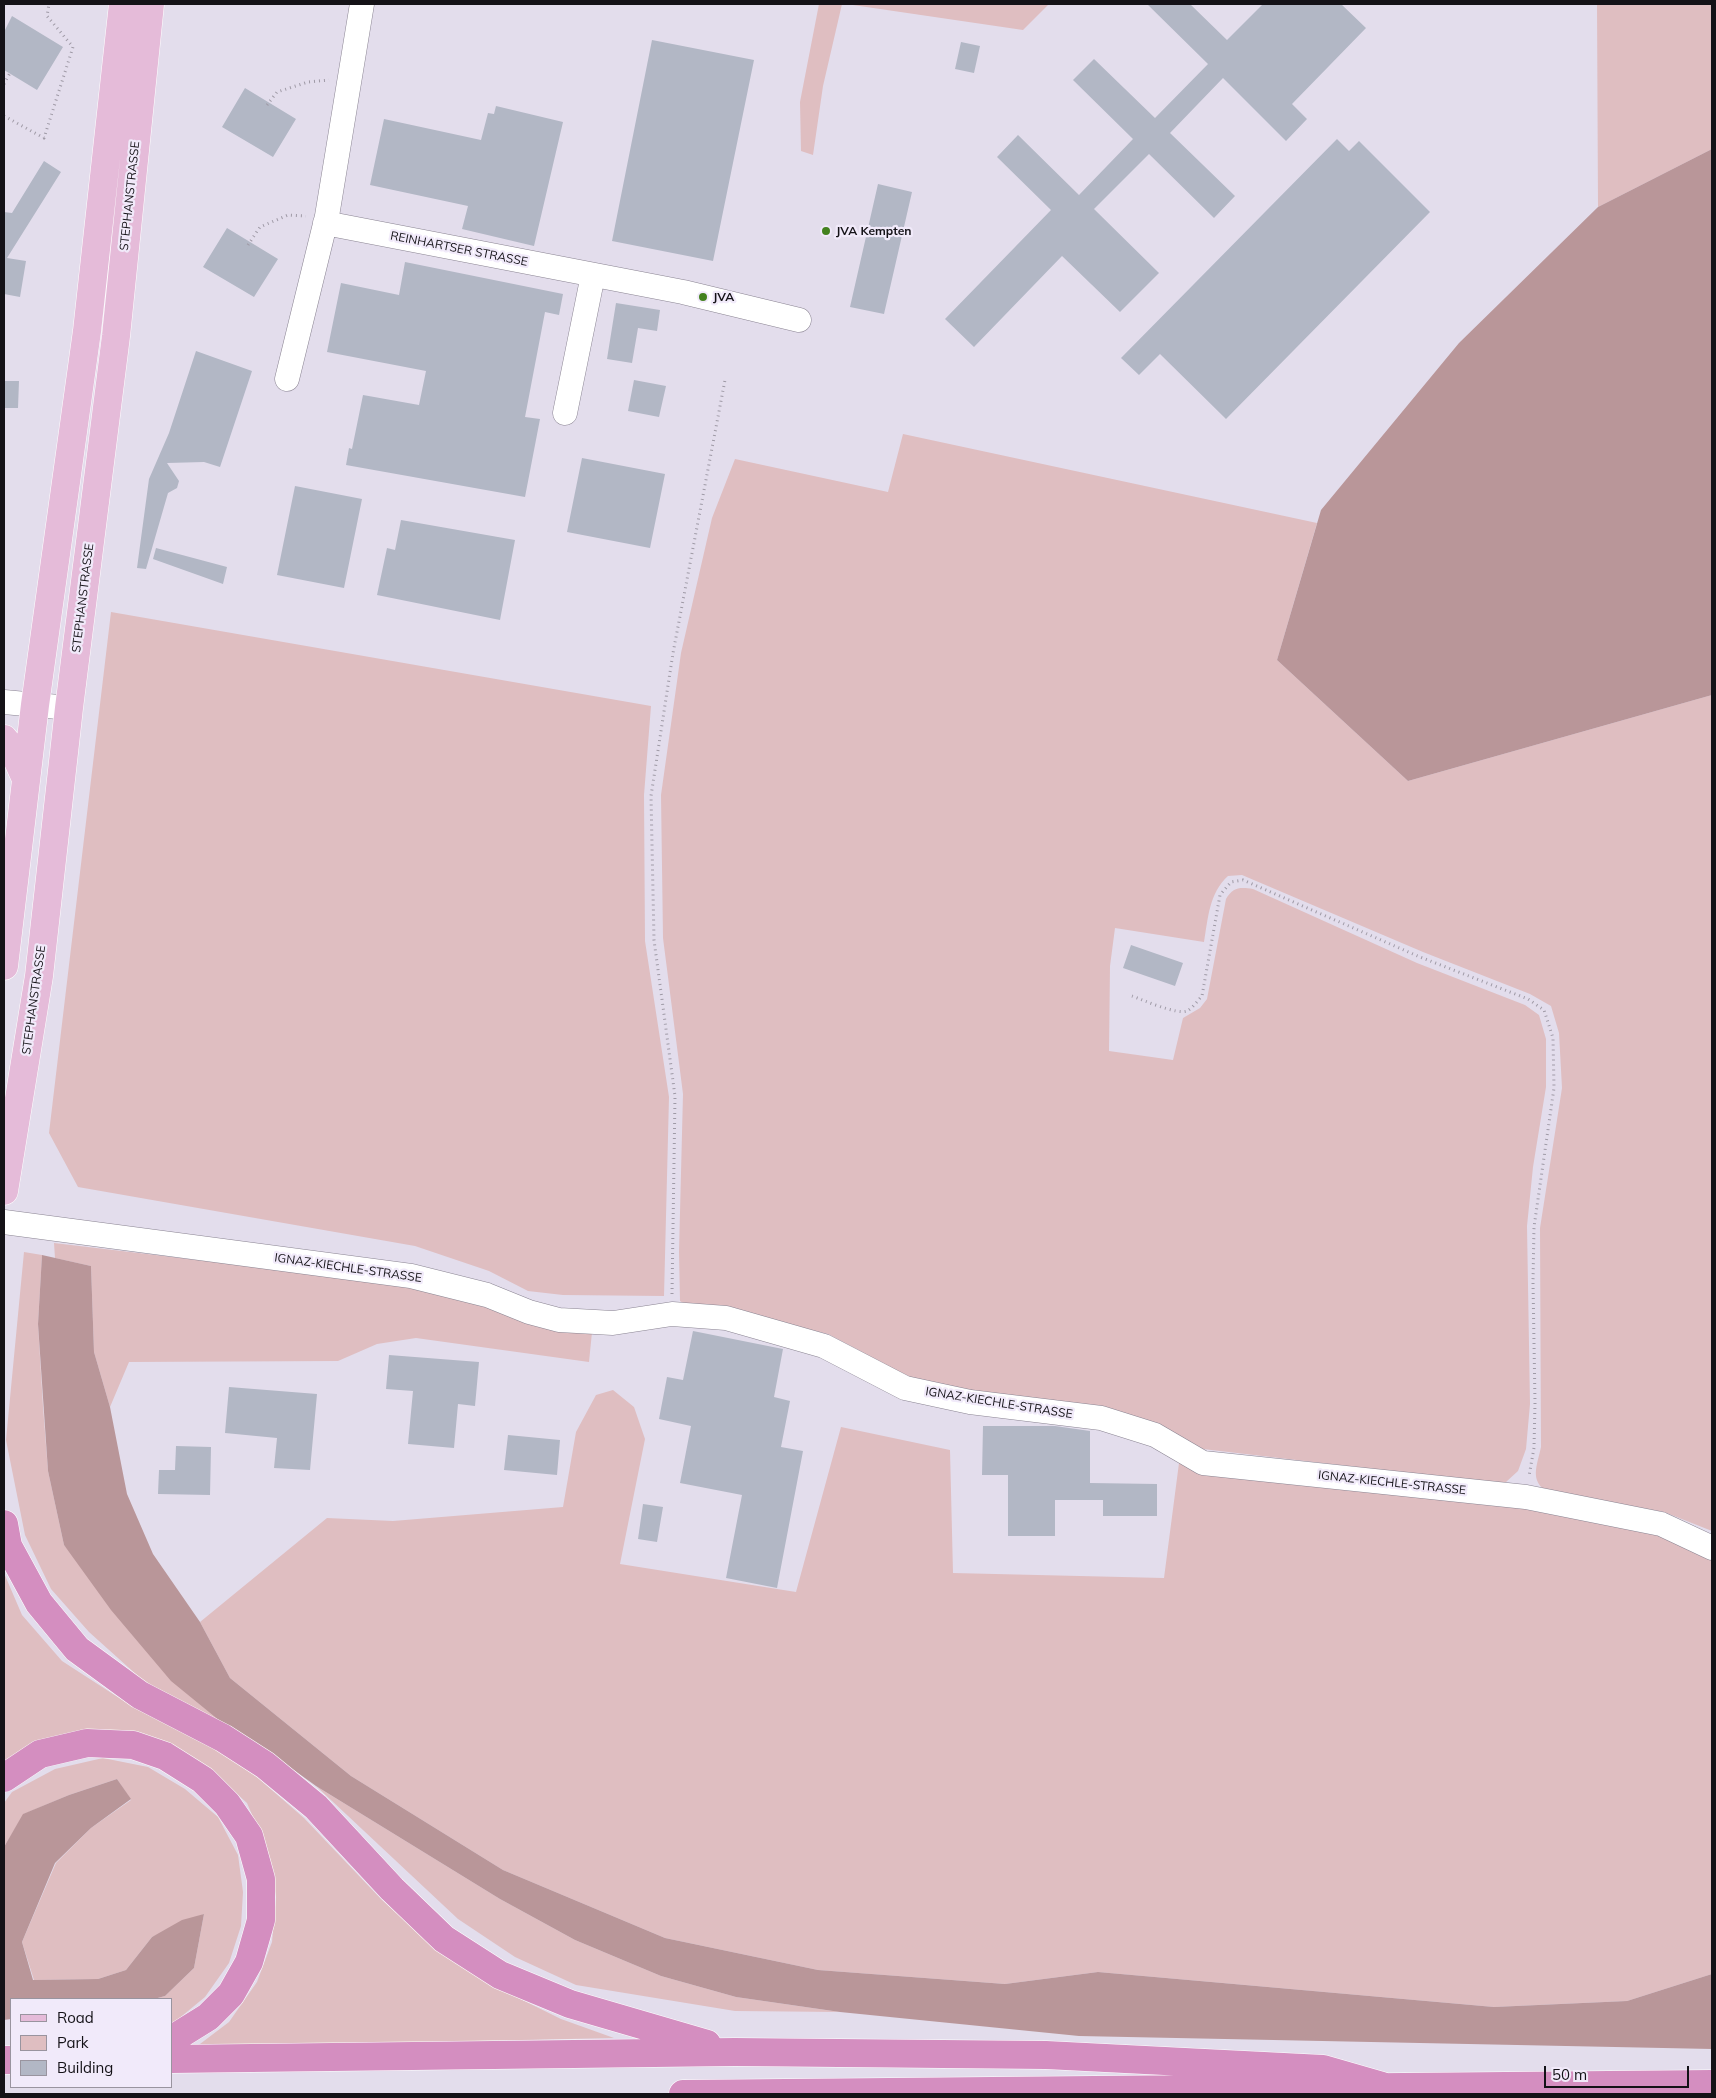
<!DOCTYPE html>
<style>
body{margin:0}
#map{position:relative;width:1716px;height:2098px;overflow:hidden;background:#e3ddec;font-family:Mulish,sans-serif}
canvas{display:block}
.frame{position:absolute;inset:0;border:5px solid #141217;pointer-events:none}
.legend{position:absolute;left:10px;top:1998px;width:162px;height:90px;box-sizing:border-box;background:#f1eafa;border:1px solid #99949f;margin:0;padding:6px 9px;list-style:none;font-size:15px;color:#141217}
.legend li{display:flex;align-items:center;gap:10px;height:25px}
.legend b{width:25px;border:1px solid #99949f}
.scale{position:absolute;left:1544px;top:2066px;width:145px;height:22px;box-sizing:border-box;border:2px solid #141217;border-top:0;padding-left:6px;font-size:15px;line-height:18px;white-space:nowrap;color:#141217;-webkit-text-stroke:4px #f1eafa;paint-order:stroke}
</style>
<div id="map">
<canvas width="1716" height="2098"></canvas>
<div class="frame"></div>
<ul class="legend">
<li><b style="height:6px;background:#e5bbd9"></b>Road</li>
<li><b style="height:14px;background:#dfbec1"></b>Park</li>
<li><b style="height:14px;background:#b2b7c5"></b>Building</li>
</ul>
<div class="scale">50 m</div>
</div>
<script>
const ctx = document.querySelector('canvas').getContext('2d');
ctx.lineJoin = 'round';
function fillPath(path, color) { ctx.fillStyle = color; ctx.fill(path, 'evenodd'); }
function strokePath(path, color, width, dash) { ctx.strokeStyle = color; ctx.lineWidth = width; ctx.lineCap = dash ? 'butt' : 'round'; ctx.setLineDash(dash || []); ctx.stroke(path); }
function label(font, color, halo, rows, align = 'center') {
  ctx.font = font + ' Mulish,sans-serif'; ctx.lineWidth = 4.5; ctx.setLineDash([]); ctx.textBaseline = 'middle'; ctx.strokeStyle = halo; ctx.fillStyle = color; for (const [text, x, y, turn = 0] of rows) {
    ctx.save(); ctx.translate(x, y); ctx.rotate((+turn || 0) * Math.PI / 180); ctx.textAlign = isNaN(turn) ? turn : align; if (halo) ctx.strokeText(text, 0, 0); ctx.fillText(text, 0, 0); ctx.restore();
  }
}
fillPath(new Path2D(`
 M 819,4 L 842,4 L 823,86 L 813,155 L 801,151 L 800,102 Z
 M 846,4 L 1049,4 L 1023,30 Z
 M 1597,4 L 1712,4 L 1712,149 L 1598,207 Z
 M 903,434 L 1317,523 L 1277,660 L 1408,781 L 1712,695 L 1712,1531 L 1664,1512 L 1548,1492 C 1529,1481 1537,1466 1541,1447 L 1540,1228 L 1562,1088 L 1559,1033 L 1551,1006 L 1530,994 L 1423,952 L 1242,875 L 1228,876 C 1209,893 1208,919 1204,942 L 1115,928 L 1110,966 L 1109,1051 L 1173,1060 L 1183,1018 L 1200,1008 L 1207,999 L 1226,899 C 1233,887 1240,887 1253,889 L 1417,963 L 1525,1005 L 1539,1015 L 1546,1039 L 1546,1087 L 1533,1167 L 1527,1226 L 1530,1404 L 1526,1449 L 1518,1471 L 1506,1482 L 1492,1483 L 1203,1449 L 1157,1426 L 971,1395 L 909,1377 L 828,1334 L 725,1310 L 689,1307 L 680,1301 L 679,1252 L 683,1094 L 663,938 L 661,795 L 681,653 L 712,518 L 735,459 L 888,492 Z
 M 111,612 L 651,706 L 644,795 L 645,941 L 669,1097 L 664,1296 L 563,1295 L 528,1291 L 489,1271 L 415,1246 L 78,1187 L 49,1133 Z
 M 54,1243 L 409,1285 L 592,1332 L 589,1362 L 416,1338 L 377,1344 L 338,1361 L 129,1362 L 110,1407 L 94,1352 L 91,1266 L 55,1258 Z
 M 24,1252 L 42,1255 L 38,1324 L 43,1407 L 48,1471 L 64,1545 L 231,1730 L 148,1685 L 89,1632 L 51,1589 L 25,1535 L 6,1440 Z
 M 613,1390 L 634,1407 L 645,1439 L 620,1564 L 796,1592 L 841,1427 L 950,1450 L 953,1573 L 1164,1578 L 1179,1463 L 1202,1473 L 1525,1508 L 1657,1533 L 1712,1555 L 1712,1974 L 1627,2001 L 1494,2007 L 1098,1972 L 1005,1984 L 818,1970 L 665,1938 L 503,1870 L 351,1776 L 230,1678 L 200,1622 L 327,1518 L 393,1521 L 563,1507 L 576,1432 L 596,1395 Z
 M 4,1573 L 22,1615 L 62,1661 L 130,1705 L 216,1749 L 258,1778 L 304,1818 L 381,1899 L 436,1949 L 492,1985 L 561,2019 L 614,2038 L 196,2047 L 229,2022 L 257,1982 L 272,1942 L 276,1897 L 268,1852 L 247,1803 L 204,1764 L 163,1741 L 4,1764 Z
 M 103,1758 L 148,1767 L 185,1789 L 218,1817 L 238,1855 L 243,1892 L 241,1926 L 229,1963 L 205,1997 L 171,2025 L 171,1999 L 154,1999 L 165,1996 L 194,1968 L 204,1914 L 152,1937 L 126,1970 L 98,1979 L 34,1980 L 22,1942 L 56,1863 L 91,1828 L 131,1800 L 117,1779 L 69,1795 L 24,1814 L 4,1847 L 4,1803 L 12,1792 L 55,1769 Z
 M 316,1786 L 500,1899 L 575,1940 L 661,1976 L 736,1997 L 840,2012 L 735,2011 L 576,1985 L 515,1957 L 458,1919 Z`), '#dfbec1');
fillPath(new Path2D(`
 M 1712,149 L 1712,695 L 1408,781 L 1277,660 L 1321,510 L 1459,343 L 1598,207 Z
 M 42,1255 L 91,1266 L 94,1352 L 110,1407 L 127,1494 L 153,1554 L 200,1622 L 230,1678 L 351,1776 L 503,1870 L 665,1938 L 818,1970 L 1005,1984 L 1098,1972 L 1494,2007 L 1627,2001 L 1712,1974 L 1712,2049 L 1079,2036 L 840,2012 L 736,1997 L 661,1976 L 575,1940 L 500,1899 L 316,1786 L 273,1755 L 231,1730 L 171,1681 L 111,1610 L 64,1545 L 48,1471 L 38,1324 Z
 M 117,1779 L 131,1799 L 91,1828 L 55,1863 L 22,1942 L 33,1980 L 98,1979 L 126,1970 L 152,1937 L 182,1920 L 204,1914 L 194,1968 L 165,1996 L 154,1999 L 11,1999 L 11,2019 L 4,2020 L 4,1847 L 23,1814 L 69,1795 Z`), '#b99699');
fillPath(new Path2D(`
 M 1147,4 L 1190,4 L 1227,40 L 1263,4 L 1341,4 L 1366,28 L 1292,104 L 1307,119 L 1286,141 L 1223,78 L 1170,133 L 1235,196 L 1214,218 L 1149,154 L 1094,209 L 1159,273 L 1120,312 L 1062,256 L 974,347 L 945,319 L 1051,210 L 997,157 L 1018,135 L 1079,195 L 1133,139 L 1073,80 L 1094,59 L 1155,118 L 1208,64 Z
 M 12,16 L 63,47 L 37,90 L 4,70 L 4,32 Z
 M 652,40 L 754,60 L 713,261 L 612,241 Z
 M 961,42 L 980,46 L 974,73 L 955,69 Z
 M 245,88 L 296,119 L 273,157 L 222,127 Z
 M 496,106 L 563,122 L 534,246 L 462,229 L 468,206 L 370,185 L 384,119 L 481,140 L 488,113 L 494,114 Z
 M 1337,139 L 1349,151 L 1359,141 L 1430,212 L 1226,419 L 1160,354 L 1139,375 L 1121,358 Z
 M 44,161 L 61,172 L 7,258 L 26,261 L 20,297 L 4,294 L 4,212 L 12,213 Z
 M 878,184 L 912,192 L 884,314 L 850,307 Z
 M 227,228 L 278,259 L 254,297 L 203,267 Z
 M 405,262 L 563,294 L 559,315 L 545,312 L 525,417 L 540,419 L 525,497 L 346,465 L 349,448 L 352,449 L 363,395 L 419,405 L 426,371 L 327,352 L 341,283 L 399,295 Z
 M 616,303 L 660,310 L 657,331 L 638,328 L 632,363 L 607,359 Z
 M 196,351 L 252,371 L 220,467 L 204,462 L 167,463 L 179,481 L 177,488 L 168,493 L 146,569 L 137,568 L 149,479 L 169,433 Z
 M 634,380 L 666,386 L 659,417 L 628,411 Z
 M 4,381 L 19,381 L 18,408 L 4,408 Z
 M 582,458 L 665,474 L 650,548 L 567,532 Z
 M 295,486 L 362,499 L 344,588 L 277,575 Z
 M 401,520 L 515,540 L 500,620 L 377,595 L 387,548 L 395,550 Z
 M 156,548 L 227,567 L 223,584 L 153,559 Z
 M 1131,945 L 1183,963 L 1175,986 L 1123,968 Z
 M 693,1331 L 783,1349 L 774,1397 L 790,1401 L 781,1447 L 803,1451 L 777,1588 L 726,1578 L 742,1495 L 680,1483 L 691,1426 L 659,1419 L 667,1377 L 683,1380 Z
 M 389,1355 L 479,1362 L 475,1406 L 458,1404 L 454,1448 L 408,1444 L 413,1391 L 386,1389 Z
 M 229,1387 L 317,1394 L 310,1470 L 274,1468 L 277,1438 L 225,1433 Z
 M 983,1426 L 1055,1426 L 1090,1431 L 1090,1483 L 1157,1484 L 1157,1516 L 1103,1516 L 1103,1500 L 1055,1500 L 1055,1536 L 1008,1536 L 1008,1475 L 982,1475 Z
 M 508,1435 L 560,1440 L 557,1475 L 504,1470 Z
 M 176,1446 L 211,1447 L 210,1495 L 158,1494 L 159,1470 L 175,1470 Z
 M 643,1504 L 663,1507 L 657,1542 L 638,1539 Z`), '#b2b7c5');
const minor = new Path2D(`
 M 325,223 L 683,292 L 799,320
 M 287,379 L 327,216 L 362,4
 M 565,413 L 593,275
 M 4,702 L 69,708
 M 4,1222 L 411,1276 L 487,1295 L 529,1312 L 559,1320 L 613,1323 L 672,1314 L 726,1318 L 824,1346 L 905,1388 L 970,1402 L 1101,1418 L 1155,1435 L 1203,1463 L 1526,1497 L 1661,1524 L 1712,1548`);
const major = new Path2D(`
 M 4,739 L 13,750 L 26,779
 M 4,966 L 35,705 L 87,331 L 123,4
 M 4,1191 L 39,976 L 69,708 L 116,336 L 150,4`);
const highway = new Path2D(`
 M 4,1524 L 8,1546 L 39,1603 L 77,1649 L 140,1695 L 223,1738 L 265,1765 L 316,1807 L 392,1889 L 444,1939 L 500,1975 L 570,2004 L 707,2044
 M 4,1778 L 40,1754 L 87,1743 L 133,1745 L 165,1756 L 203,1780 L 227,1804 L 249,1836 L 261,1879 L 261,1920 L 249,1962 L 231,1994 L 208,2017 L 171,2040
 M 171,2059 L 735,2052 L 1046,2055 L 1323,2069 L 1382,2086
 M 4,2060 L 11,2060
 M 683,2094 L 1712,2084`);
strokePath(minor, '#8a8492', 25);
strokePath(major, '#fff', 29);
strokePath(highway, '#fff', 29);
strokePath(new Path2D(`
 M 4,84 L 11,71
 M 267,105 L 277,92 L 308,82 L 329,80
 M 4,116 L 44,138 L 73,47 L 47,16 L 49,4
 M 248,245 L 260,227 L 288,215 L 306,216
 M 1132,996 C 1143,1000 1177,1015 1187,1011 C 1193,1008 1198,1000 1202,996 L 1220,895 L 1231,882 L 1243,880 L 1420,957 L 1528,999 L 1544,1010 L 1553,1038 L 1554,1088 L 1534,1227 L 1533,1282 L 1535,1403 L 1534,1448 L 1529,1476
 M 672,1294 L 675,1096 L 654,940 L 651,796 L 673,653 L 725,380`), '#9f9aa6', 3, [1, 4]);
strokePath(minor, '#fff', 24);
strokePath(major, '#e5bbd9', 28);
strokePath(highway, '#d48ec0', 28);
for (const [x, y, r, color] of [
 [826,231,5,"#43811e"],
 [703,297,5,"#43811e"]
]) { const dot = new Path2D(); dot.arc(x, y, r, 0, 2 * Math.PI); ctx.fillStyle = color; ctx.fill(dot); strokePath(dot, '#f1eafa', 2); }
label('12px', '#141217', '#f1eafa', [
 ["STEPHANSTRASSE",130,196,-84],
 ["REINHARTSER STRASSE",459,249,11],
 ["STEPHANSTRASSE",83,598,-83],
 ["STEPHANSTRASSE",34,1000,-82],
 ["IGNAZ-KIECHLE-STRASSE",348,1268,8],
 ["IGNAZ-KIECHLE-STRASSE",999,1403,9],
 ["IGNAZ-KIECHLE-STRASSE",1392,1483,6]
]);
label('bold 12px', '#141217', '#f1eafa', [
 ["JVA Kempten",836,231],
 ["JVA",713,297]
], 'left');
</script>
